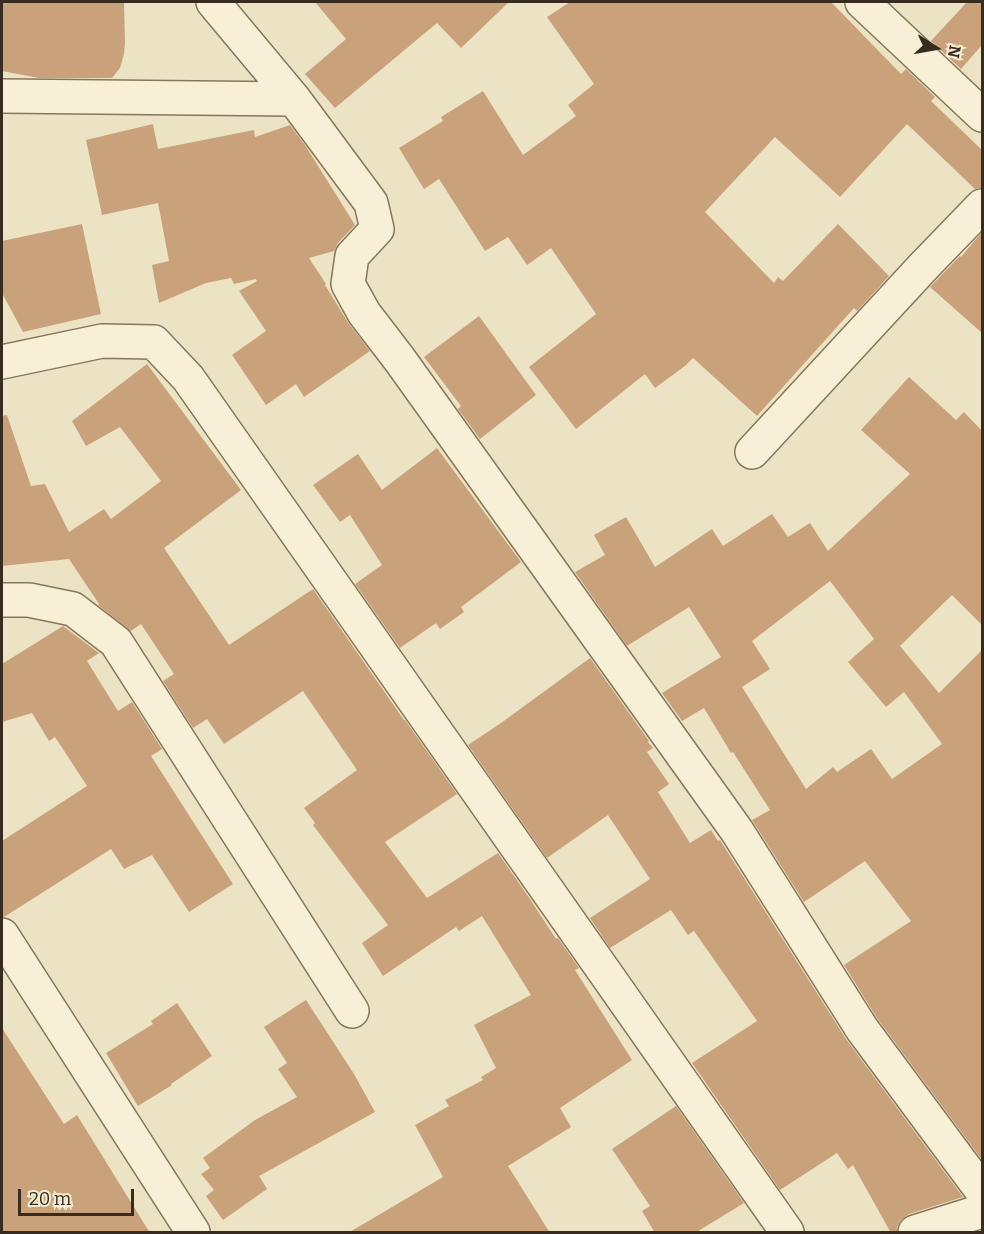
<!DOCTYPE html>
<style>
body{margin:0}
#map{position:relative;width:984px;height:1234px;overflow:hidden;background:#ece3c4;font-family:Bitter,serif}
canvas{display:block}
.frame{position:absolute;inset:0;border:3px solid #372c1f;pointer-events:none}
.north{position:absolute;left:906px;top:18px;width:60px;height:60px;-webkit-text-stroke:4px #f4edd3;paint-order:stroke;rotate:101deg;font-size:16px;font-weight:700;line-height:24px;text-align:center;color:#372c1f}
.north::after{content:'';display:block;margin:auto;width:21px;height:27px;background:#372c1f;clip-path:polygon(50% 0,100% 100%,50% 72%,0 100%)}
.scale{position:absolute;left:18px;top:1189px;width:116px;height:27px;box-sizing:border-box;border:3px solid #372c1f;border-top:0;padding-left:8px;font-size:18px;line-height:21px;white-space:nowrap;color:#372c1f;-webkit-text-stroke:4px #f4edd3;paint-order:stroke}
</style>
<div id="map">
<canvas width="984" height="1234"></canvas>
<div class="frame"></div>
<div class="north">N</div>
<div class="scale">20 m</div>
</div>
<script>
const ctx = document.querySelector('canvas').getContext('2d');
ctx.lineJoin = 'round';
function fillPath(path, color) { ctx.fillStyle = color; ctx.fill(path, 'evenodd'); }
function strokePath(path, color, width, dash) { ctx.strokeStyle = color; ctx.lineWidth = width; ctx.lineCap = dash ? 'butt' : 'round'; ctx.setLineDash(dash || []); ctx.stroke(path); }
fillPath(new Path2D(`
 M 2,2 L 124,2 L 125,43 L 124,54 L 120,68 L 112,78 L 39,78 L 2,71 Z
 M 315,2 L 509,2 L 461,48 L 437,23 L 335,108 L 305,74 L 346,39 Z
 M 570,2 L 831,2 L 901,74 L 906,69 L 935,97 L 931,101 L 982,150 L 982,188 L 975,189 L 907,124 L 840,197 L 775,137 L 705,212 L 774,283 L 778,277 L 783,281 L 838,224 L 889,276 L 857,311 L 854,308 L 757,416 L 693,358 L 685,366 L 655,388 L 645,374 L 576,429 L 529,367 L 596,314 L 551,248 L 527,265 L 508,237 L 485,251 L 439,179 L 424,189 L 399,148 L 443,121 L 441,117 L 483,91 L 523,155 L 576,116 L 568,105 L 594,84 L 547,17 Z
 M 967,2 L 982,2 L 982,45 L 961,69 L 931,41 Z
 M 153,124 L 158,149 L 254,130 L 255,137 L 290,125 L 305,145 L 355,225 L 338,243 L 334,251 L 309,258 L 326,284 L 325,285 L 349,324 L 370,351 L 304,397 L 296,384 L 266,405 L 232,355 L 266,331 L 239,291 L 257,281 L 256,279 L 234,284 L 231,278 L 206,283 L 159,303 L 152,265 L 169,261 L 158,203 L 102,215 L 86,140 Z
 M 82,224 L 101,314 L 23,332 L 2,293 L 2,241 Z
 M 982,232 L 982,333 L 930,287 L 960,256 L 961,257 Z
 M 479,316 L 536,395 L 480,439 L 458,409 L 461,406 L 424,357 Z
 M 147,364 L 241,490 L 164,548 L 229,645 L 313,589 L 404,720 L 405,720 L 457,794 L 385,842 L 427,898 L 498,853 L 530,899 L 556,939 L 558,938 L 579,968 L 575,970 L 632,1060 L 560,1108 L 571,1127 L 508,1166 L 550,1233 L 348,1233 L 443,1177 L 415,1125 L 449,1106 L 445,1100 L 483,1080 L 481,1077 L 496,1068 L 474,1025 L 531,995 L 482,916 L 459,931 L 456,927 L 383,976 L 362,943 L 388,925 L 313,825 L 315,823 L 304,808 L 357,770 L 303,691 L 224,744 L 207,719 L 193,728 L 163,681 L 174,674 L 141,624 L 131,631 L 98,605 L 99,604 L 69,559 L 2,566 L 2,416 L 7,415 L 31,486 L 45,484 L 69,532 L 104,509 L 111,519 L 161,481 L 120,427 L 86,446 L 72,421 Z
 M 909,377 L 956,420 L 964,412 L 982,431 L 982,625 L 952,595 L 900,646 L 939,693 L 982,650 L 982,1160 L 877,1018 L 844,965 L 911,921 L 865,861 L 804,902 L 752,820 L 770,810 L 733,752 L 731,753 L 704,708 L 682,721 L 662,693 L 721,657 L 689,607 L 627,646 L 575,572 L 605,555 L 594,535 L 626,517 L 655,567 L 712,529 L 723,546 L 772,514 L 788,537 L 810,523 L 828,551 L 910,474 L 861,430 ZM 830,581 L 874,639 L 848,662 L 886,707 L 904,692 L 942,744 L 892,779 L 871,749 L 837,772 L 833,767 L 806,789 L 742,687 L 770,669 L 752,641 Z
 M 437,448 L 521,562 L 461,607 L 464,612 L 440,629 L 436,623 L 400,648 L 355,584 L 382,565 L 350,515 L 340,522 L 313,485 L 358,454 L 382,490 Z
 M 63,626 L 99,653 L 87,661 L 118,711 L 132,702 L 162,749 L 151,756 L 233,884 L 189,912 L 152,855 L 124,869 L 111,849 L 4,917 L 2,916 L 2,841 L 87,786 L 55,737 L 49,741 L 32,713 L 2,722 L 2,664 Z
 M 590,658 L 649,741 L 648,742 L 653,748 L 647,752 L 669,784 L 658,792 L 690,843 L 711,830 L 718,841 L 720,840 L 846,1039 L 963,1197 L 909,1214 L 901,1220 L 897,1227 L 897,1233 L 891,1233 L 853,1165 L 848,1169 L 837,1153 L 780,1190 L 692,1063 L 757,1021 L 694,931 L 688,935 L 671,910 L 610,948 L 590,918 L 650,879 L 608,815 L 547,858 L 468,745 L 501,723 Z
 M 306,1000 L 354,1074 L 375,1112 L 259,1176 L 267,1189 L 223,1220 L 206,1196 L 214,1190 L 201,1174 L 210,1168 L 203,1158 L 255,1120 L 297,1097 L 278,1069 L 287,1063 L 264,1027 Z
 M 177,1003 L 212,1056 L 171,1084 L 172,1085 L 138,1106 L 106,1053 L 153,1024 L 151,1021 Z
 M 2,1028 L 64,1124 L 77,1115 L 150,1233 L 2,1233 Z
 M 676,1106 L 744,1203 L 695,1233 L 655,1233 L 642,1211 L 650,1206 L 612,1149 Z`), '#c9a27c');
const street = new Path2D(`
 M 213,2 L 294,99 L 371,203 L 377,229 L 352,256 L 348,284 L 364,313 L 400,360 L 737,831 L 862,1029 L 982,1191
 M 862,2 L 982,115
 M 2,96 L 294,99
 M 2,362 L 102,341 L 154,342 L 188,378 L 787,1232
 M 752,452 L 923,267 L 982,206
 M 2,600 L 29,600 L 73,609 L 116,642 L 352,1011
 M 2,935 L 193,1232
 M 915,1232 L 982,1211`);
strokePath(street, '#86765b', 36);
strokePath(street, '#f7f0d7', 33);
</script>
